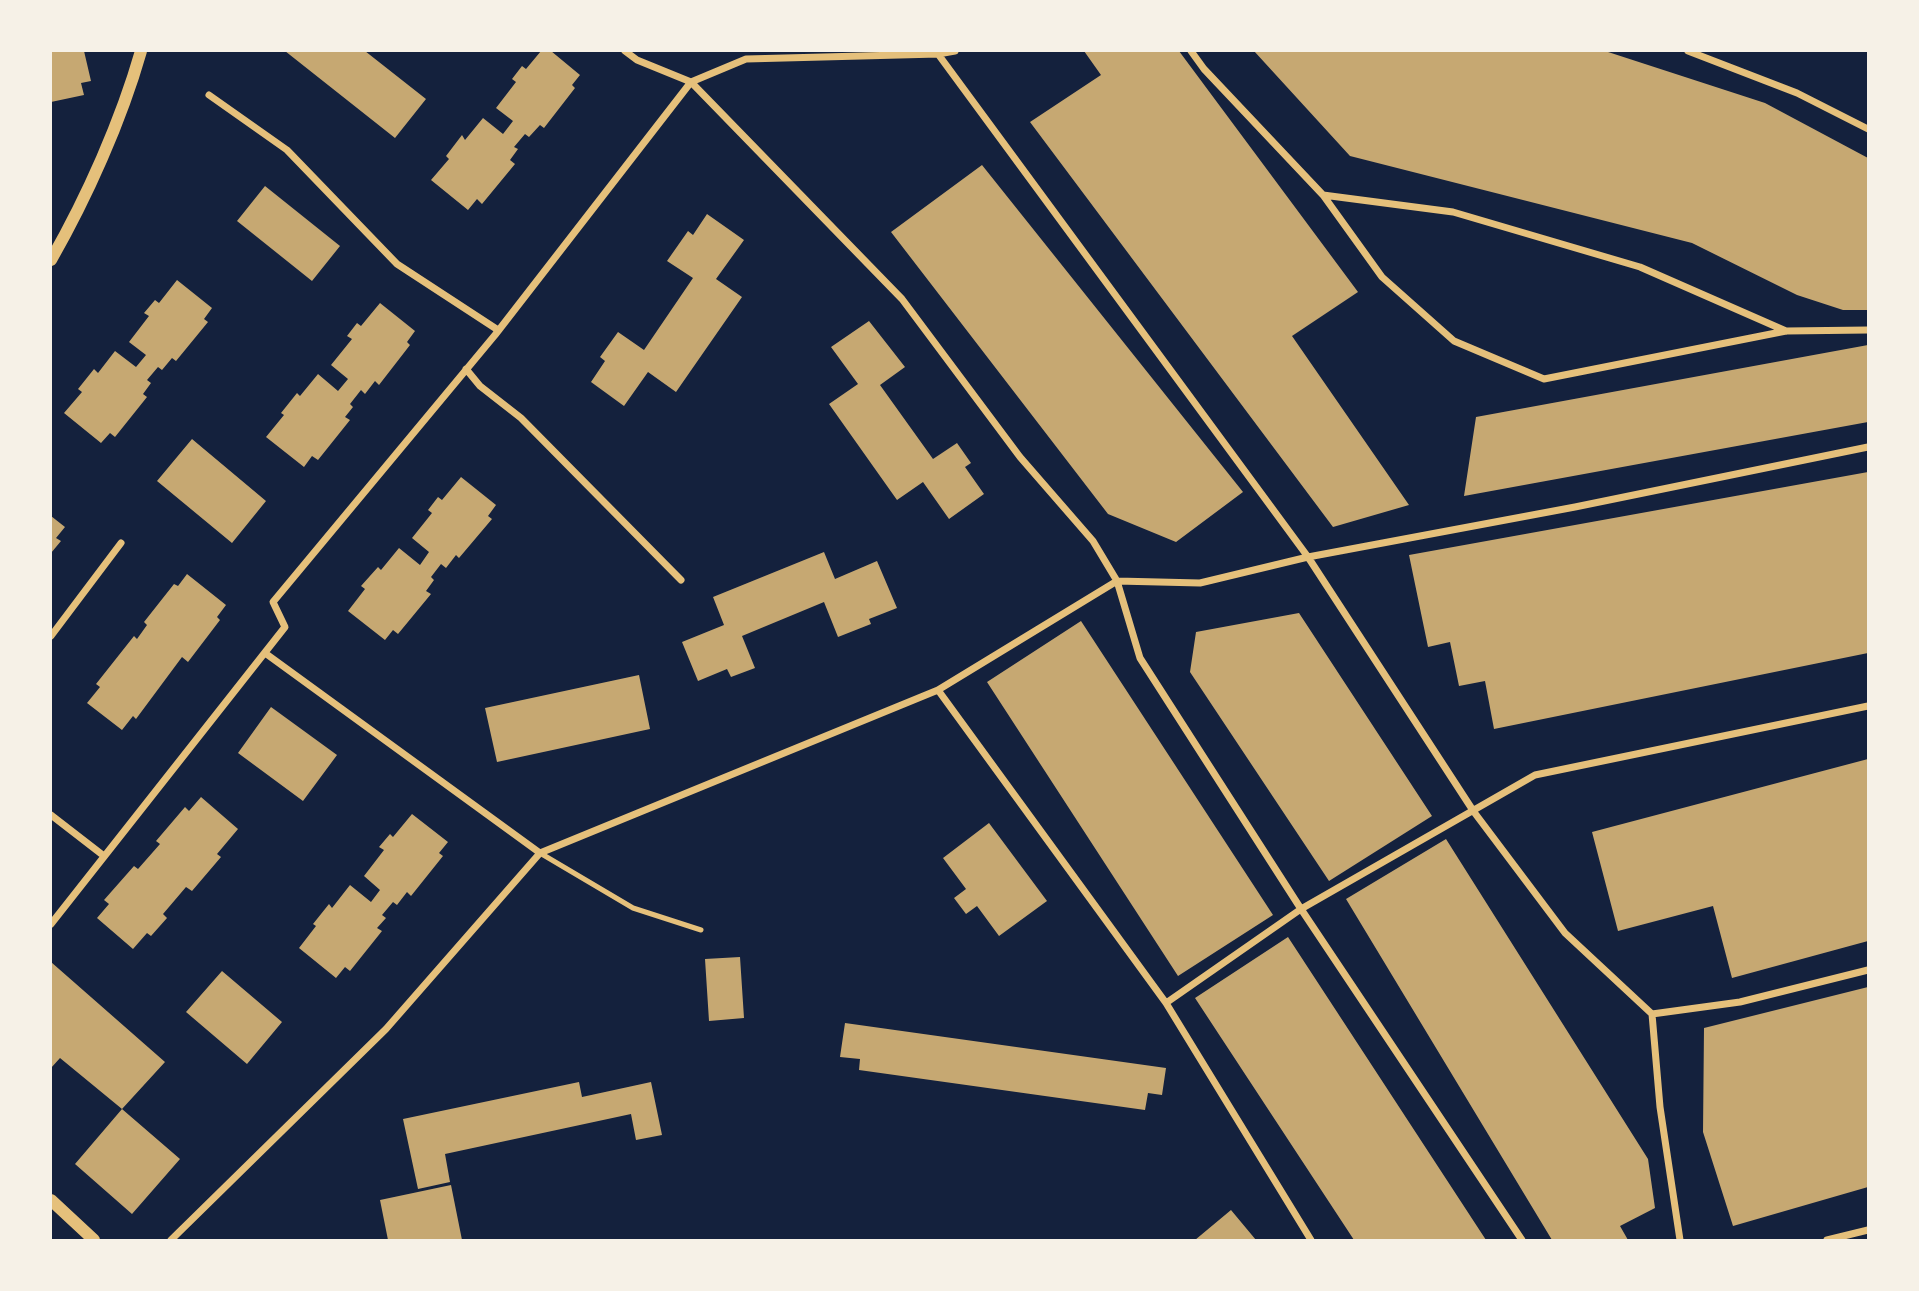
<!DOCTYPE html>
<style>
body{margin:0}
#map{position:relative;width:1919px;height:1291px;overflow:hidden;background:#14213d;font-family:"Asap Condensed",sans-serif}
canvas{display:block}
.frame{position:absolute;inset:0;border:52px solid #f6f1e7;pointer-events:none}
</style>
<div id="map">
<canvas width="1919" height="1291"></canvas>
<div class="frame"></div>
</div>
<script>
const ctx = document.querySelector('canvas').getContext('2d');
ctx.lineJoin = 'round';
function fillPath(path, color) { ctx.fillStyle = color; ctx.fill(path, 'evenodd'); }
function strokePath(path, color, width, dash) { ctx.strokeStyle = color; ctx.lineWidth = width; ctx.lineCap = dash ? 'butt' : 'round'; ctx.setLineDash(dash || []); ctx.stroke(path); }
fillPath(new Path2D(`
 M 51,51 L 84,51 L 91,81 L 81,83 L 84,95 L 51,102 Z
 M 285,51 L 365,51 L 426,99 L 395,138 Z
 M 541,51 L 551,51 L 580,75 L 572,85 L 575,88 L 544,128 L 540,125 L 529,137 L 525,134 L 514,147 L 518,149 L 510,160 L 515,164 L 482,204 L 477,199 L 468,210 L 431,180 L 449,159 L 446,156 L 462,135 L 465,140 L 483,118 L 503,134 L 513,121 L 496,108 L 516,82 L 512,79 L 522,66 L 526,69 Z
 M 1084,51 L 1179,51 L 1358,292 L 1292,336 L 1409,505 L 1333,527 L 1030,122 L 1101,75 Z
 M 1254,51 L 1605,51 L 1765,103 L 1868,158 L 1868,310 L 1843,310 L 1797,295 L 1692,243 L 1350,156 Z
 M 982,165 L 1243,492 L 1176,542 L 1108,514 L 891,232 Z
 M 265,186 L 340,246 L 312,281 L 237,221 Z
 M 707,214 L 744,240 L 716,279 L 742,297 L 676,392 L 648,372 L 624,406 L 591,382 L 605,361 L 600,357 L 618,332 L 644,350 L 693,278 L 667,261 L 688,231 L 693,235 Z
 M 177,280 L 212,308 L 204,319 L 208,322 L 176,361 L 172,358 L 162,370 L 158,367 L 147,380 L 151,383 L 143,394 L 147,397 L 115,437 L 110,433 L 101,443 L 64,413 L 82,392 L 78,389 L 94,369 L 98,373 L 115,351 L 136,367 L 146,355 L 129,342 L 149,316 L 144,313 L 155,300 L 159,303 Z
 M 380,303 L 415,331 L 407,342 L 410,345 L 379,385 L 375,381 L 365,394 L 361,390 L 350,404 L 353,407 L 345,417 L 350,420 L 318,460 L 312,456 L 304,467 L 266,437 L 284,415 L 281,413 L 297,393 L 300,396 L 318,374 L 338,391 L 348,379 L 331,365 L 352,339 L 347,336 L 357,323 L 361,326 Z
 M 869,321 L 905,367 L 880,385 L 933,459 L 957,443 L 971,463 L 965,467 L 984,494 L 949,519 L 923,482 L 897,500 L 829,404 L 858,384 L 831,347 Z
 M 1868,345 L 1868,422 L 1464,496 L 1476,417 Z
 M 192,439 L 266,501 L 232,543 L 157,481 Z
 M 1868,472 L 1868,653 L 1494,729 L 1485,681 L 1459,686 L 1450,642 L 1428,647 L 1409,555 Z
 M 461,477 L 496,505 L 488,516 L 492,519 L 459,558 L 456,555 L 446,568 L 441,564 L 431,577 L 434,580 L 426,591 L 431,594 L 398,634 L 393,630 L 385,640 L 348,611 L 365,589 L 361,586 L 378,567 L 381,570 L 399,548 L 420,565 L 429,552 L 412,538 L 432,513 L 428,510 L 438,497 L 442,500 Z
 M 51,516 L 65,527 L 56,538 L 61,541 L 51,553 Z
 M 824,552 L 835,579 L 877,561 L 897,608 L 869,619 L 871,624 L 838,637 L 824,602 L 742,636 L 755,668 L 731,677 L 727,669 L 698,681 L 682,642 L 724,625 L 713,597 Z
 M 187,574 L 226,605 L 217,617 L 220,620 L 188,662 L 182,657 L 136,719 L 133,716 L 122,730 L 87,703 L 100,687 L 96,684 L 134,636 L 137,639 L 147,625 L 144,622 L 174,584 L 178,586 Z
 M 1299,613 L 1432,816 L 1329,881 L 1190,672 L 1196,632 Z
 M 1081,621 L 1273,915 L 1178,976 L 987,682 Z
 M 639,675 L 650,729 L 497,762 L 485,708 Z
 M 271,707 L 337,755 L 303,801 L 238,753 Z
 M 1868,759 L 1868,941 L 1732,978 L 1713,906 L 1618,931 L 1592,832 Z
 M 201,797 L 238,829 L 217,854 L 221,857 L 192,891 L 186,887 L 163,914 L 167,918 L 151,936 L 147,933 L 133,949 L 97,918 L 109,904 L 104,900 L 134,866 L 138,869 L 160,844 L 156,841 L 185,807 L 189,811 Z
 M 412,814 L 448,842 L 439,853 L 443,856 L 411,896 L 407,892 L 397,905 L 393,902 L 382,915 L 386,918 L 377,928 L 382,931 L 350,971 L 345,967 L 336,978 L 299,948 L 316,926 L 313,924 L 329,904 L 332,908 L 350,885 L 371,902 L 380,890 L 364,876 L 384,850 L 379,847 L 390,834 L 393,837 Z
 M 989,823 L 1047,901 L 999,936 L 977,906 L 966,914 L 954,898 L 966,889 L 943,858 Z
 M 1446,839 L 1648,1159 L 1655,1208 L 1620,1226 L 1628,1240 L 1552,1240 L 1346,899 Z
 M 1288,937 L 1486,1240 L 1354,1240 L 1195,998 Z
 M 740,957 L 744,1018 L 709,1021 L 705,959 Z
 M 51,962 L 165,1062 L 122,1109 L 60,1058 L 51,1068 Z
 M 222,971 L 282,1022 L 247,1064 L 186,1012 Z
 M 1868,987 L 1868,1187 L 1733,1226 L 1703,1132 L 1704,1028 Z
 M 845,1023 L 1166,1068 L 1162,1095 L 1148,1093 L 1145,1110 L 859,1070 L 860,1059 L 840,1057 Z
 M 579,1082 L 582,1097 L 651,1082 L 662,1135 L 636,1140 L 631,1114 L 445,1154 L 450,1182 L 418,1189 L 403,1119 Z
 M 122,1109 L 180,1159 L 132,1214 L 75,1164 Z
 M 451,1185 L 462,1240 L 388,1240 L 380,1200 Z
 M 1231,1210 L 1256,1240 L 1195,1240 Z`), '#c6a872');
strokePath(new Path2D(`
 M 540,853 L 633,908 L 701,930`), '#e5c07b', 5);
strokePath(new Path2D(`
 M 625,51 L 637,60 L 691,82 L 902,299 L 1020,457 L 1093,541 L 1117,581 L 1140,658 L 1301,909 L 1522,1240
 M 1191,51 L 1204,69 L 1323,195 L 1453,212 L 1640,267 L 1786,331
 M 1688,51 L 1797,93 L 1868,129
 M 938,54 L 1308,557 L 1474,812 L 1565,933 L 1652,1014 L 1660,1107 L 1680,1240
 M 209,95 L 287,150 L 397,264 L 498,330
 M 1323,195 L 1382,277 L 1454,341 L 1544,379 L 1786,331 L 1868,330
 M 466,369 L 480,386 L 521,418 L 681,580
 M 51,636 L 121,543
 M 265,653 L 540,853
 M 938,690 L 1166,1003 L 1311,1240
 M 51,815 L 104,856
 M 51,924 L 285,627 L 273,602 L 495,335 L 691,82 L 746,59 L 938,54 L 955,51
 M 1166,1003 L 1301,909 L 1535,775 L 1868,706
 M 1652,1014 L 1740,1002 L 1868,970
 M 171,1240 L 386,1029 L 540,853 L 938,690 L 1117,581 L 1200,583 L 1308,557 L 1575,507 L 1868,447
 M 1827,1240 L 1868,1230`), '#e5c07b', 7);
strokePath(new Path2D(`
 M 51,260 C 87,197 121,121 141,51
 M 51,1200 L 94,1240`), '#e5c07b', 12);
</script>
